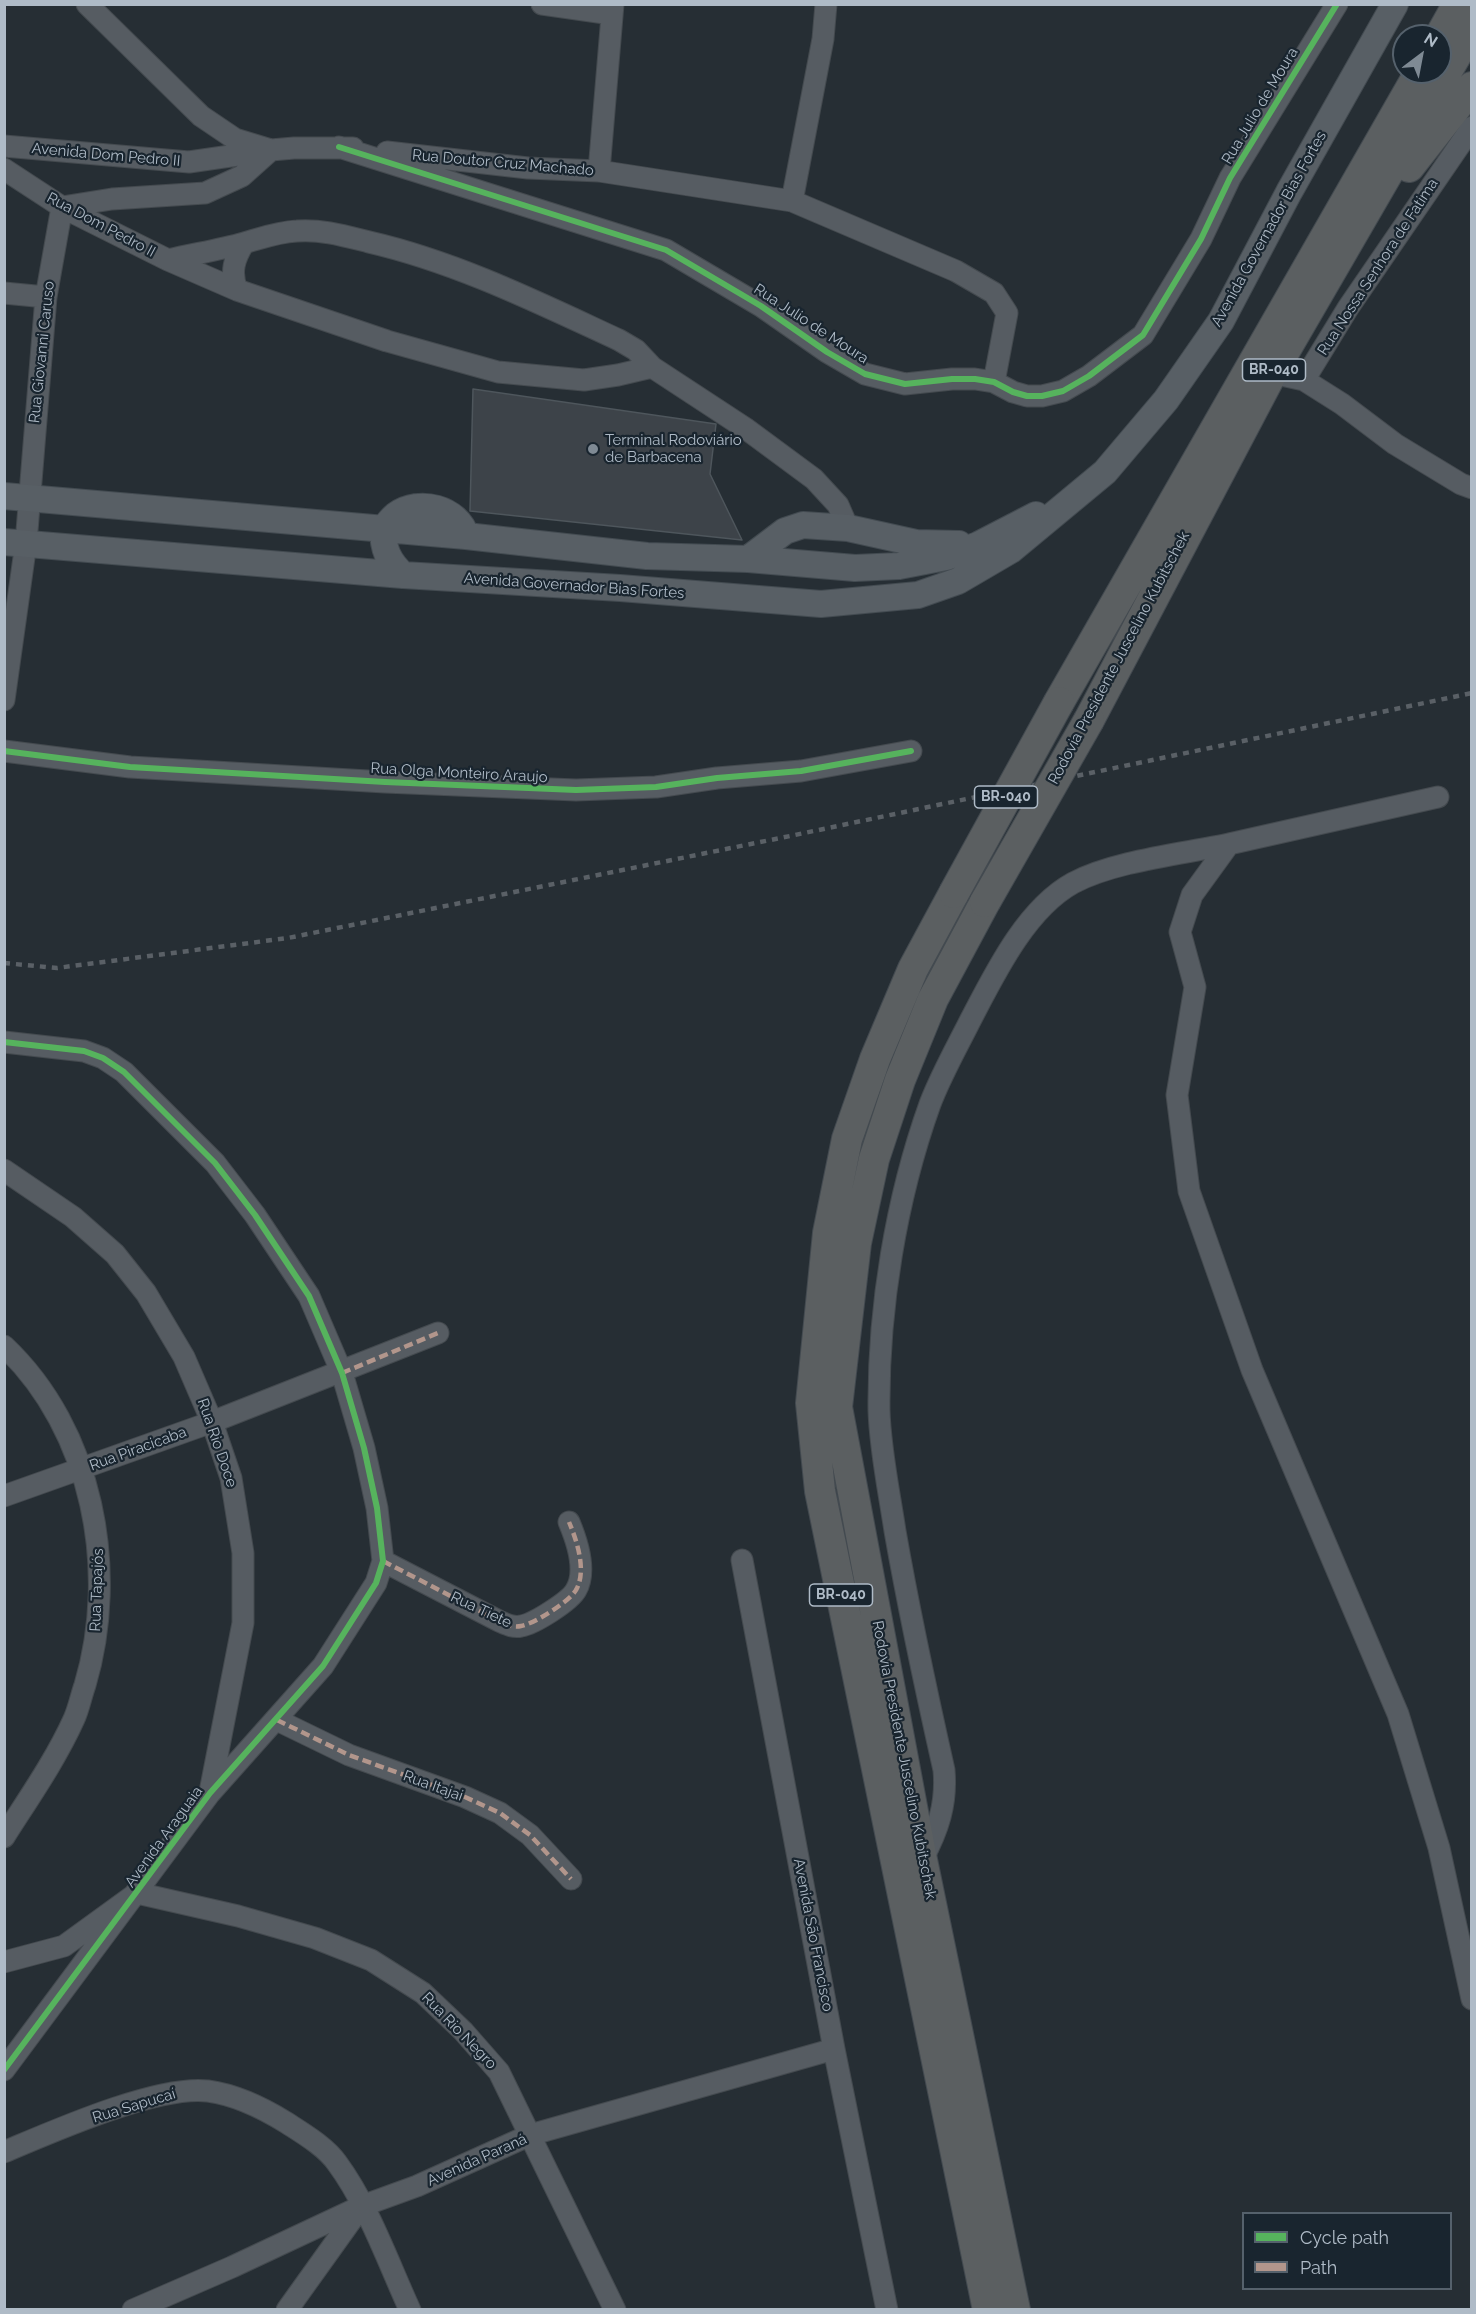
<!DOCTYPE html>
<meta charset="utf-8">
<style>
body{margin:0}
#map{position:relative;width:1476px;height:2314px;overflow:hidden;background:#262e34;font-family:Raleway,sans-serif}
canvas{display:block}
.frame{position:absolute;inset:0;border:6px solid #afbbc7;pointer-events:none}
.legend{position:absolute;left:1242px;top:2212px;width:210px;height:78px;box-sizing:border-box;background:#19252f;border:2px solid #55616c;margin:0;padding:8px 10px;list-style:none;font-size:18px;color:#afbbc7}
.legend li{display:flex;align-items:center;gap:12px;height:30px}
.legend b{width:30px;border:2px solid #55616c}
.north{position:absolute;left:1392px;top:24px;width:60px;height:60px;box-sizing:border-box;background:#19252f;border:2px solid #55616c;border-radius:50%;rotate:32deg;font-size:16px;font-weight:700;line-height:24px;text-align:center;color:#afbbc7}
.north::after{content:'';display:block;margin:auto;width:21px;height:27px;background:#7f8a94;clip-path:polygon(50% 0,100% 100%,50% 72%,0 100%)}
</style>
<div id="map">
<canvas width="1476" height="2314"></canvas>
<div class="frame"></div>
<ul class="legend">
<li><b style="height:8px;background:#56b35d"></b>Cycle path</li>
<li><b style="height:8px;background:#b2968c"></b>Path</li>
</ul>
<div class="north">N</div>
</div>
<script>
const ctx = document.querySelector('canvas').getContext('2d');
ctx.lineJoin = 'round';
function fillPath(path, color) { ctx.fillStyle = color; ctx.fill(path, 'evenodd'); }
function strokePath(path, color, width, dash) { ctx.strokeStyle = color; ctx.lineWidth = width; ctx.lineCap = dash ? 'butt' : 'round'; ctx.setLineDash(dash || []); ctx.stroke(path); }
function label(font, color, halo, rows, align = 'center') {
  ctx.font = font + ' Raleway,sans-serif'; ctx.lineWidth = 4.5; ctx.setLineDash([]); ctx.textBaseline = 'middle'; ctx.strokeStyle = halo; ctx.fillStyle = color; for (const [text, x, y, turn = 0] of rows) {
    ctx.save(); ctx.translate(x, y); ctx.rotate((+turn || 0) * Math.PI / 180); ctx.textAlign = isNaN(turn) ? turn : align; if (halo) ctx.strokeText(text, 0, 0); ctx.fillText(text, 0, 0); ctx.restore();
  }
}
const building = new Path2D(`
 M 473,389 L 716,424 L 710,474 L 742,540 L 470,511 Z`);
fillPath(building, '#3d4349');
strokePath(building, '#4e565c', 1.5);
const minor = new Path2D(`
 M 87,4 L 201,116 L 235,139 L 271,150 L 294,148 L 353,148
 M 542,4 L 612,14
 M 4,146 L 189,162 L 265,151
 M 339,147 L 666,250 L 761,306 L 827,352 L 865,374 L 905,384 L 952,379 L 975,379 L 994,382 L 1013,392 L 1027,396 L 1042,396 L 1063,391 L 1089,376 L 1143,335 L 1201,239 L 1230,178 L 1337,4
 M 387,152 L 528,168 L 599,171 L 792,201 L 956,271 L 994,293 L 1007,313 L 994,382
 M 4,169 L 62,207 L 168,260 L 237,290 L 387,341 L 498,372 L 584,380 L 618,375 L 652,367
 M 599,171 L 613,4
 M 792,201 L 823,39 L 826,4
 M 168,260 C 193,254 219,250 244,243 C 262,238 277,232 297,231 C 321,229 345,236 369,242 C 456,262 537,302 619,340 L 636,350 L 652,367 L 745,428 L 814,479 L 838,505 L 848,528
 M 237,290 C 230,272 234,259 244,243
 M 4,293 L 46,297
 M 1272,373 L 1304,380 L 1348,308 L 1472,127
 M 1304,380 L 1342,404 L 1395,444 L 1461,484 L 1472,488
 M 4,700 L 26,543 L 46,297 L 62,207 L 112,199 L 205,193 L 242,176 L 271,150
 M 4,751 L 130,767 L 385,782 L 576,790 L 656,787 L 717,778 L 801,771 L 911,751
 M 1438,797 L 1229,844 L 1192,895 L 1180,932 L 1195,987 L 1177,1095 L 1189,1191 L 1252,1370 L 1398,1714 L 1439,1848 L 1472,1999
 M 4,1042 L 84,1051 L 103,1058 L 124,1072 L 215,1163 L 255,1215 L 309,1296 L 342,1373 L 364,1448 L 377,1508 L 383,1561 L 376,1583 L 323,1666 L 210,1793 L 4,2070
 M 4,1170 L 73,1217 L 115,1254 L 146,1293 L 184,1357 L 212,1422 L 231,1478 L 243,1553 L 243,1623 L 210,1792
 M 4,1346 C 93,1430 119,1570 85,1685 C 81,1696 79,1708 74,1719 C 55,1761 28,1799 4,1837
 M 4,1496 L 212,1422 L 438,1333
 M 742,1560 L 834,2049 L 887,2310
 M 383,1561 L 499,1621 C 506,1624 513,1628 521,1626 C 534,1624 570,1601 576,1590 C 587,1571 577,1541 569,1522
 M 277,1720 L 349,1755 L 465,1797 L 500,1813 L 530,1835 L 571,1879
 M 922,1860 C 938,1830 947,1804 944,1770 C 926,1690 909,1611 895,1531 C 889,1491 880,1449 879,1410 C 878,1309 896,1199 930,1104 C 941,1075 957,1047 971,1019 C 995,973 1026,909 1073,883 C 1114,861 1182,854 1229,844
 M 4,1962 L 64,1946 L 137,1893 L 238,1916 L 315,1938 L 371,1960 L 423,1993 L 463,2031 L 499,2072 L 615,2310
 M 4,2152 C 54,2131 157,2085 208,2091 C 237,2095 263,2108 287,2123 C 304,2134 326,2147 337,2163 C 368,2205 388,2262 410,2310
 M 133,2310 L 232,2267 L 362,2206 L 417,2186 L 530,2135 L 834,2049
 M 287,2310 L 360,2208`);
const major = new Path2D(`
 M 4,496 L 466,536 L 647,556 L 748,559 L 855,568 L 899,566 L 946,557 L 978,545 L 1036,515
 M 4,542 L 403,575 L 620,588 L 821,604 L 918,595 L 958,581 L 1011,550 L 1105,472 L 1166,400 L 1221,321 L 1289,192 L 1395,4
 M 748,559 L 785,531 L 803,525 L 848,528 L 916,543 L 959,544
 M 403,575 C 388,561 383,549 383,529 C 387,525 391,519 396,515 C 419,498 458,508 466,536`);
const highway = new Path2D(`
 M 1440,36 L 1458,4
 M 1409,167 L 1472,87
 M 1059,702 L 1420,72
 M 1089,720 L 1272,373 L 1472,28
 M 954,893 L 913,969 L 875,1059 L 847,1139 L 828,1233 L 811,1403 L 820,1491 L 988,2310
 M 985,902 L 933,999 L 900,1080 L 874,1159 L 856,1243 L 837,1407 L 922,1860 L 1015,2310`);
strokePath(minor, '#444a4f', 23);
strokePath(major, '#434b51', 28);
strokePath(highway, '#434a50', 32);
strokePath(minor, '#565c62', 21);
strokePath(major, '#585f65', 26);
strokePath(highway, '#5b5f61', 30);
strokePath(new Path2D(`
 M 4,963 L 57,968 L 288,938 L 790,836 L 1472,693`), '#5a6066', 4.5, [6, 6]);
const highwayBridge = new Path2D(`
 M 954,893 L 1059,702
 M 985,902 L 1089,720`);
strokePath(highwayBridge, '#434a50', 32, []);
strokePath(highwayBridge, '#5b5f61', 30);
strokePath(new Path2D(`
 M 342,1373 L 438,1333
 M 383,1561 L 499,1621 C 506,1624 513,1628 521,1626 C 534,1624 570,1601 576,1590 C 587,1571 577,1541 569,1522
 M 277,1720 L 349,1755 L 465,1797 L 500,1813 L 530,1835 L 571,1879`), '#b2968c', 4.5, [9, 4.5]);
strokePath(new Path2D(`
 M 339,147 L 666,250 L 761,306 L 827,352 L 865,374 L 905,384 L 952,379 L 975,379 L 994,382 L 1013,392 L 1027,396 L 1042,396 L 1063,391 L 1089,376 L 1143,335 L 1201,239 L 1230,178 L 1337,4
 M 4,751 L 130,767 L 385,782 L 576,790 L 656,787 L 717,778 L 801,771 L 911,751
 M 4,1042 L 84,1051 L 103,1058 L 124,1072 L 215,1163 L 255,1215 L 309,1296 L 342,1373 L 364,1448 L 377,1508 L 383,1561 L 376,1583 L 323,1666 L 210,1793 L 4,2070`), '#56b35d', 6);
for (const [x, y, r, color] of [
 [593,449,6,"#7f8a94"]
]) { const dot = new Path2D(); dot.arc(x, y, r, 0, 2 * Math.PI); ctx.fillStyle = color; ctx.fill(dot); strokePath(dot, '#19252f', 2); }
for (const [x, y, w] of [
 [1274,370,63],
 [1006,797,63],
 [841,1595,63]
]) { const box = new Path2D(); box.roundRect(x - w / 2, y - 11, w, 22, 4.5); ctx.fillStyle = '#19252f'; ctx.fill(box); strokePath(box, '#afbbc7', 1.5); }
label('bold 14px', '#afbbc7', null, [
 ["BR-040",1274,370],
 ["BR-040",1006,797],
 ["BR-040",841,1595]
]);
label('15px', '#afbbc7', '#19252f', [
 ["Rua Julio de Moura",1260,106,-59],
 ["Avenida Dom Pedro II",106,155,5],
 ["Rua Doutor Cruz Machado",503,163,5],
 ["Rua Dom Pedro II",101,225,28],
 ["Avenida Governador Bias Fortes",1269,229,-61],
 ["Rua Nossa Senhora de Fatima",1378,267,-57],
 ["Rua Julio de Moura",811,324,33],
 ["Rua Giovanni Caruso",42,352,-84],
 ["Avenida Governador Bias Fortes",574,586,4],
 ["Rodovia Presidente Juscelino Kubitschek",1119,658,-62],
 ["Rua Olga Monteiro Araujo",459,773,3],
 ["Rua Rio Doce",217,1443,71],
 ["Rua Piracicaba",138,1449,-20],
 ["Rua Tapajós",97,1590,-88],
 ["Rua Tiete",481,1610,25],
 ["Rodovia Presidente Juscelino Kubitschek",904,1760,79],
 ["Rua Itajai",433,1786,20],
 ["Avenida Araguaia",164,1837,-54],
 ["Avenida São Francisco",813,1935,79],
 ["Rua Rio Negro",459,2031,46],
 ["Rua Sapucaí",134,2106,-17],
 ["Avenida Paraná",477,2160,-24]
]);
label('15px', '#afbbc7', '#19252f', [
 ["Terminal Rodoviário",605,440],
 ["de Barbacena",605,457]
], 'left');
</script>
